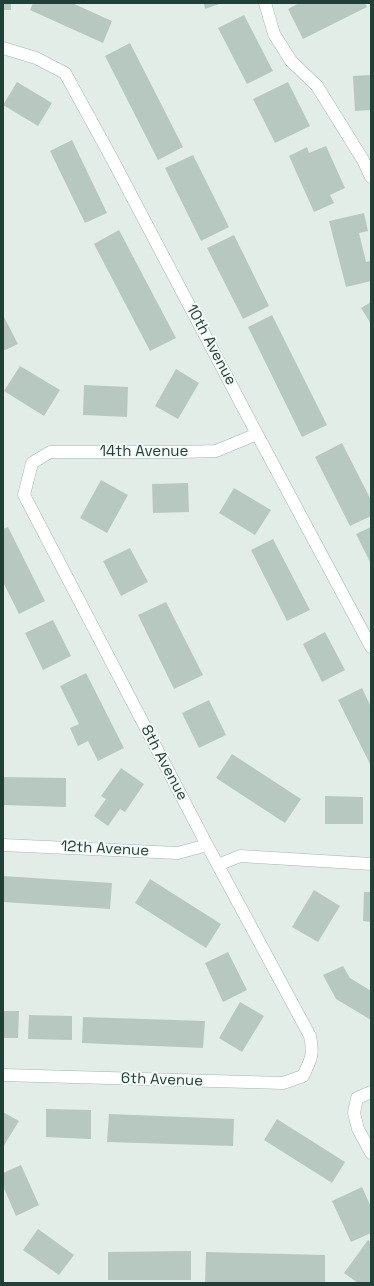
<!DOCTYPE html>
<style>
body{margin:0}
#map{position:relative;width:374px;height:1286px;overflow:hidden;background:#e2ede8;font-family:"Space Grotesk",sans-serif}
canvas{display:block}
.frame{position:absolute;inset:0;border:4px solid #204037;pointer-events:none}
</style>
<div id="map">
<canvas width="374" height="1286"></canvas>
<div class="frame"></div>
</div>
<script>
const ctx = document.querySelector('canvas').getContext('2d');
ctx.lineJoin = 'round';
function fillPath(path, color) { ctx.fillStyle = color; ctx.fill(path, 'evenodd'); }
function strokePath(path, color, width, dash) { ctx.strokeStyle = color; ctx.lineWidth = width; ctx.lineCap = dash ? 'butt' : 'round'; ctx.setLineDash(dash || []); ctx.stroke(path); }
function label(font, color, halo, rows, align = 'center') {
  ctx.font = font + ' "Space Grotesk",sans-serif'; ctx.lineWidth = 4; ctx.setLineDash([]); ctx.textBaseline = 'middle'; ctx.strokeStyle = halo; ctx.fillStyle = color; for (const [text, x, y, turn = 0] of rows) {
    ctx.save(); ctx.translate(x, y); ctx.rotate((+turn || 0) * Math.PI / 180); ctx.textAlign = isNaN(turn) ? turn : align; if (halo) ctx.strokeText(text, 0, 0); ctx.fillText(text, 0, 0); ctx.restore();
  }
}
fillPath(new Path2D(`
 M 3,3 L 11,3 L 11,10 L 3,10 Z
 M 33,3 L 72,3 L 112,21 L 103,43 L 30,10 Z
 M 204,3 L 222,3 L 205,9 Z
 M 299,3 L 365,3 L 367,7 L 303,39 L 288,9 Z
 M 244,15 L 273,71 L 247,84 L 218,28 Z
 M 130,43 L 183,147 L 158,160 L 105,56 Z
 M 371,75 L 371,110 L 355,111 L 353,76 Z
 M 17,82 L 52,103 L 38,126 L 3,105 Z
 M 288,82 L 310,126 L 275,143 L 253,99 Z
 M 72,140 L 107,213 L 85,223 L 50,151 Z
 M 326,146 L 345,188 L 330,195 L 334,203 L 314,212 L 289,156 L 307,147 L 309,153 Z
 M 193,155 L 229,227 L 201,241 L 165,168 Z
 M 364,213 L 368,231 L 359,233 L 366,262 L 371,261 L 371,281 L 346,287 L 329,221 Z
 M 119,230 L 176,338 L 150,351 L 94,244 Z
 M 234,235 L 269,306 L 243,319 L 207,248 Z
 M 371,302 L 371,324 L 361,308 Z
 M 3,315 L 18,344 L 3,351 Z
 M 272,315 L 327,425 L 302,437 L 248,327 Z
 M 20,366 L 60,390 L 44,416 L 4,391 Z
 M 176,369 L 199,383 L 178,419 L 155,406 Z
 M 84,385 L 128,387 L 127,417 L 83,415 Z
 M 342,443 L 371,500 L 371,516 L 350,526 L 315,457 Z
 M 101,480 L 128,495 L 107,533 L 80,518 Z
 M 188,483 L 189,512 L 153,513 L 152,484 Z
 M 234,488 L 271,510 L 255,535 L 219,513 Z
 M 8,527 L 45,601 L 19,614 L 3,582 L 3,529 Z
 M 371,527 L 371,564 L 356,534 Z
 M 273,539 L 310,610 L 287,621 L 251,550 Z
 M 130,548 L 148,582 L 121,596 L 103,561 Z
 M 166,602 L 203,675 L 174,689 L 138,615 Z
 M 53,620 L 71,656 L 43,670 L 25,633 Z
 M 325,632 L 345,670 L 322,682 L 303,644 Z
 M 86,673 L 124,748 L 98,761 L 88,741 L 78,746 L 70,728 L 79,724 L 60,686 Z
 M 362,688 L 371,707 L 371,766 L 338,700 Z
 M 209,700 L 226,735 L 199,748 L 182,713 Z
 M 232,754 L 301,799 L 285,823 L 216,778 Z
 M 121,768 L 144,784 L 125,812 L 120,809 L 108,826 L 94,816 L 106,799 L 101,796 Z
 M 3,777 L 66,778 L 66,807 L 3,805 Z
 M 325,796 L 363,797 L 363,824 L 325,824 Z
 M 3,876 L 112,883 L 110,909 L 3,902 Z
 M 150,879 L 221,924 L 206,948 L 135,903 Z
 M 314,890 L 340,906 L 318,942 L 292,927 Z
 M 364,892 L 371,892 L 371,922 L 363,921 Z
 M 228,952 L 247,990 L 223,1002 L 205,963 Z
 M 343,966 L 350,978 L 371,991 L 371,1020 L 336,999 L 323,975 Z
 M 240,1002 L 264,1016 L 242,1052 L 219,1038 Z
 M 3,1011 L 19,1011 L 18,1038 L 3,1038 Z
 M 29,1015 L 72,1016 L 72,1040 L 28,1039 Z
 M 83,1017 L 205,1021 L 203,1048 L 82,1043 Z
 M 46,1109 L 91,1110 L 91,1139 L 46,1137 Z
 M 3,1112 L 19,1121 L 3,1147 Z
 M 109,1114 L 234,1119 L 233,1146 L 107,1142 Z
 M 277,1119 L 345,1162 L 332,1183 L 264,1140 Z
 M 21,1165 L 39,1205 L 16,1216 L 3,1186 L 3,1173 Z
 M 362,1187 L 371,1207 L 371,1233 L 351,1242 L 332,1201 Z
 M 38,1229 L 74,1255 L 59,1275 L 23,1250 Z
 M 368,1240 L 371,1242 L 371,1282 L 358,1283 L 344,1273 Z
 M 191,1251 L 191,1280 L 108,1280 L 108,1252 Z
 M 206,1252 L 325,1255 L 325,1283 L 205,1283 Z`), '#b7c8c1');
const minor = new Path2D(`
 M 265,3 L 274,34 L 291,61 L 317,86 L 363,160 L 371,177
 M 3,48 L 36,58 L 65,73 L 110,155 L 257,434 L 371,647
 M 3,845 L 178,853 L 207,845
 M 218,865 L 240,856 L 371,864
 M 3,1075 L 283,1083 L 303,1076 C 311,1059 314,1055 310,1036 L 207,845 L 24,495 L 32,463 L 50,452 L 181,452 L 216,451 L 257,434
 M 371,1092 L 357,1098 L 354,1113 L 358,1129 L 371,1153`);
strokePath(minor, '#a4b6af', 13);
strokePath(minor, '#fff', 12);
label('15px', '#204037', '#f3f9f6', [
 ["10th Avenue",211,345,62],
 ["14th Avenue",144,452],
 ["8th Avenue",164,763,62],
 ["12th Avenue",105,849,3],
 ["6th Avenue",162,1080,2]
]);
</script>
